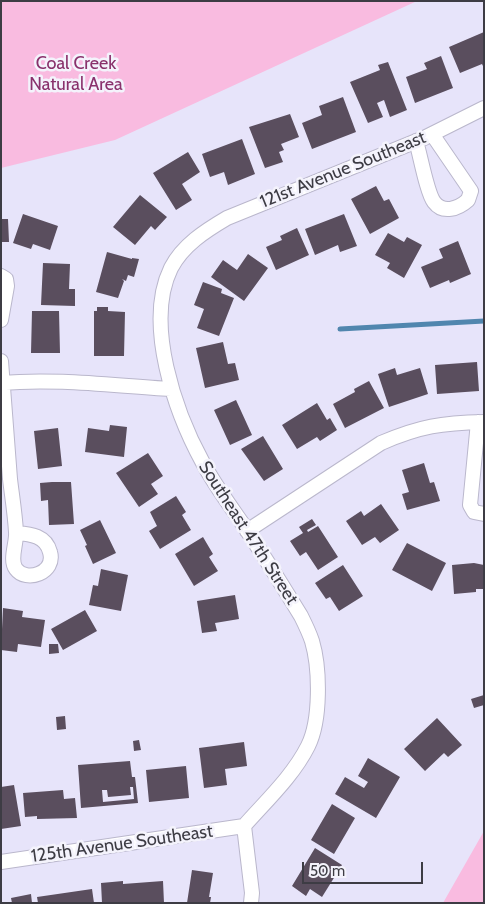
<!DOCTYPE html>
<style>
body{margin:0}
#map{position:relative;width:485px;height:904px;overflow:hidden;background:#e7e4fa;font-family:Cabin,sans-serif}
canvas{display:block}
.frame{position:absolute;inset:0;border:2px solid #3d3c44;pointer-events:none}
.scale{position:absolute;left:302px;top:862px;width:121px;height:22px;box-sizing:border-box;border:2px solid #3d3c44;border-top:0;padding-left:6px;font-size:15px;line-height:18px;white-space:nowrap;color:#3d3c44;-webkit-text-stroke:4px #f4f3fc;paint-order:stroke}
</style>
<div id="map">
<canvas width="485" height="904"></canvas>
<div class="frame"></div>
<div class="scale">50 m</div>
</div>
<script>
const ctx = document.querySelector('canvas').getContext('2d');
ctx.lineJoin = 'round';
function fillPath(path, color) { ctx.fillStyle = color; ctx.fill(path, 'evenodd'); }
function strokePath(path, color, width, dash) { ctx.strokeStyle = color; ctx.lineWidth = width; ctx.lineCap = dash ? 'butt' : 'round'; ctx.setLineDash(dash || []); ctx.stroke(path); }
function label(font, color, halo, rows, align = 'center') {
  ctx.font = font + ' Cabin,sans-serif'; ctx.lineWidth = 5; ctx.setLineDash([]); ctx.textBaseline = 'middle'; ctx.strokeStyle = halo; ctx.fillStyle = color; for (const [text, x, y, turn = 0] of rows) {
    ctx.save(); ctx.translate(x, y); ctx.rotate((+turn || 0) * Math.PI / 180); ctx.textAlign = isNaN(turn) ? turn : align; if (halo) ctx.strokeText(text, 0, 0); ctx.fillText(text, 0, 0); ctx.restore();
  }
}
fillPath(new Path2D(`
 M 1,1 L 417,1 L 115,140 L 1,168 Z
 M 484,831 L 484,903 L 443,903 Z`), '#f9bbe0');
strokePath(new Path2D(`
 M 340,329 L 484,321`), '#5186ae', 5);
fillPath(new Path2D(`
 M 484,32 L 484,68 L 482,64 L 460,73 L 449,47 Z
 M 441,56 L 453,88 L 415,103 L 406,77 L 427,69 L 424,63 Z
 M 388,62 L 407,110 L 390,117 L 384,100 L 377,103 L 383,117 L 368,123 L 350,82 L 380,70 L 378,65 Z
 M 343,97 L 356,132 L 312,149 L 302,123 L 322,115 L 319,106 Z
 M 290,114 L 299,137 L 281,144 L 284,150 L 279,152 L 283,162 L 265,168 L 249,127 Z
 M 242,139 L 255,174 L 228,185 L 224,172 L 210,177 L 202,154 Z
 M 188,152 L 200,172 L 182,184 L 192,200 L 176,210 L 153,173 Z
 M 376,186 L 384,201 L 389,199 L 399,218 L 370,234 L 351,199 Z
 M 140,195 L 167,217 L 155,230 L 151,226 L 135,245 L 113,227 Z
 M 23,214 L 58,226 L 50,250 L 33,244 L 31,249 L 13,243 Z
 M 344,214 L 357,246 L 340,252 L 338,245 L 315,255 L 305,229 Z
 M 1,219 L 8,219 L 9,242 L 1,242 Z
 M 297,228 L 309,255 L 276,270 L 266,247 L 282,240 L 280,236 Z
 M 388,233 L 404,242 L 407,237 L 422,245 L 404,278 L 387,268 L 390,263 L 375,255 Z
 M 458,241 L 471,274 L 450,283 L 449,280 L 430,288 L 421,267 L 443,258 L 439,249 Z
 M 107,252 L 132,259 L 132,258 L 139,259 L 134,277 L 128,275 L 126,281 L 122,279 L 124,281 L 118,298 L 96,292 Z
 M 248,254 L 268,268 L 244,301 L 211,277 L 223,260 L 237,270 Z
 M 43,263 L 70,264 L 69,289 L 75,289 L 75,306 L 41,305 Z
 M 203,282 L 222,289 L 221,293 L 234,298 L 219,336 L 197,328 L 204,309 L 194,305 Z
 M 97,307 L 108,307 L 108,311 L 125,312 L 124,356 L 94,356 L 94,311 L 97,311 Z
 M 32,311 L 59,311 L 60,353 L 31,353 Z
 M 223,342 L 228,364 L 235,363 L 239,380 L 205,388 L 196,348 Z
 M 477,362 L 479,391 L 437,394 L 435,365 Z
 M 395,368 L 397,375 L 420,368 L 428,394 L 389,407 L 378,374 Z
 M 369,381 L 384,408 L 345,428 L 333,404 L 355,392 L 354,389 Z
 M 236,400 L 252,435 L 230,445 L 214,410 Z
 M 317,403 L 327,420 L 330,418 L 337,430 L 320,441 L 317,437 L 297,449 L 282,425 Z
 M 110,425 L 127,427 L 124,457 L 85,452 L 88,428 L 109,431 Z
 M 58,428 L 62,466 L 38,469 L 34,431 Z
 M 263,436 L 283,469 L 264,481 L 241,449 Z
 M 148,453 L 163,476 L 151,484 L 158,494 L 139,507 L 116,473 Z
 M 424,463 L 430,483 L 434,482 L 440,501 L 407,510 L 402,494 L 409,492 L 402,470 Z
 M 52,482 L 71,482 L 74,524 L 49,525 L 48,500 L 41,501 L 40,483 Z
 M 176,496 L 186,512 L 182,515 L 191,530 L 160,549 L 149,531 L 157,526 L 150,512 Z
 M 381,504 L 399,530 L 380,543 L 375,537 L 362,545 L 346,521 L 361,511 L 364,516 Z
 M 312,519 L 316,525 L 307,530 L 308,532 L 318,526 L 338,557 L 318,570 L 306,552 L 300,556 L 290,541 L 303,533 L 299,527 Z
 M 100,520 L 116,553 L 93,564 L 85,546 L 87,545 L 80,530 Z
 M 203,537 L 213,554 L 209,557 L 218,571 L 194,586 L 175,554 Z
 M 407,543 L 446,563 L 432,591 L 392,570 Z
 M 474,563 L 484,565 L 484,589 L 476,589 L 476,592 L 454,594 L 452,565 Z
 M 343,565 L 363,596 L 339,611 L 330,597 L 326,599 L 315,583 Z
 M 101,569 L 128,575 L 121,611 L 89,605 L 93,585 L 98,586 Z
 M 235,595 L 239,619 L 215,623 L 217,631 L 202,633 L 197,601 Z
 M 3,608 L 23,611 L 22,617 L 45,620 L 41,647 L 18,644 L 17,652 L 1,650 Z
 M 85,610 L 97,631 L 63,650 L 51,629 Z
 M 49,644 L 58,644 L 59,653 L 49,654 Z
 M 484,695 L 484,705 L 474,708 L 471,699 Z
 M 65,716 L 66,729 L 57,730 L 56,717 Z
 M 437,718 L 462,745 L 448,757 L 444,753 L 425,771 L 404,749 Z
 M 139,740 L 141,750 L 134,751 L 133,741 Z
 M 244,742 L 247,766 L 225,769 L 227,785 L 204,788 L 199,748 Z
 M 368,758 L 400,777 L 376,818 L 335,794 L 345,777 L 364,788 L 368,782 L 358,776 Z
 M 130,761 L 132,777 L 135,777 L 138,803 L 81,808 L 78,765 ZM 130,787 L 133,787 L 134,799 L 103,802 L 102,790 L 107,790 L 108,797 L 131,795 Z
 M 186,766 L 189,798 L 149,802 L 146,770 Z
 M 14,785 L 21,826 L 1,829 L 1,787 Z
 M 63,790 L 64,799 L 75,798 L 77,818 L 37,819 L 37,816 L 25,817 L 23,793 Z
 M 332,804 L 355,818 L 334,854 L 311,840 Z
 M 315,848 L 342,865 L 322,897 L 310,889 L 306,896 L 292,886 Z
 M 192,870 L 213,873 L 209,897 L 211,897 L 210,903 L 187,903 Z
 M 123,881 L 123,884 L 163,881 L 164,903 L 102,903 L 101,883 Z
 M 92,889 L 94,903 L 38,903 L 37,897 Z
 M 31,894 L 32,903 L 12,903 L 11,898 Z`), '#5a4e5e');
const minor = new Path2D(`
 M 416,141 C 420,154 427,193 434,202 C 443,214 458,209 468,200 L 471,191 L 432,134
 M 1,276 L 6,279 L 7,286 L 1,320
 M 1,361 C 4,400 7,439 10,479 C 12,496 15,514 16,532 C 17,543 9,560 16,569 C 26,583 56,573 50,552 C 46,536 31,534 17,533
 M 1,383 C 57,378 115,386 171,389
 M 478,422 L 470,505 L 474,512 L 484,514
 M 247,531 L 381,443 C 420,426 442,423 484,422
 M 244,826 C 266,801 293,776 308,746 C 321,720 320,668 312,641 C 309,632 305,624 301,616 C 282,585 263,554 242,523 C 229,504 214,484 203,463 C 175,412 144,323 171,268 C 183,245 205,231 227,218 L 424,138 L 484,108
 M 244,826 L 252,893 L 251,903
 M 1,862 L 244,826`);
strokePath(minor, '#bab7cc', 16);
strokePath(minor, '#fff', 14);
label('18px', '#89316c', '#f4f3fc', [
 ["Coal Creek",76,64],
 ["Natural Area",76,85]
]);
label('18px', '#3d3c44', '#f4f3fc', [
 ["121st Avenue Southeast",343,170,-22],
 ["Southeast 47th Street",248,533,57],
 ["125th Avenue Southeast",122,844,-8]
]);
</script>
